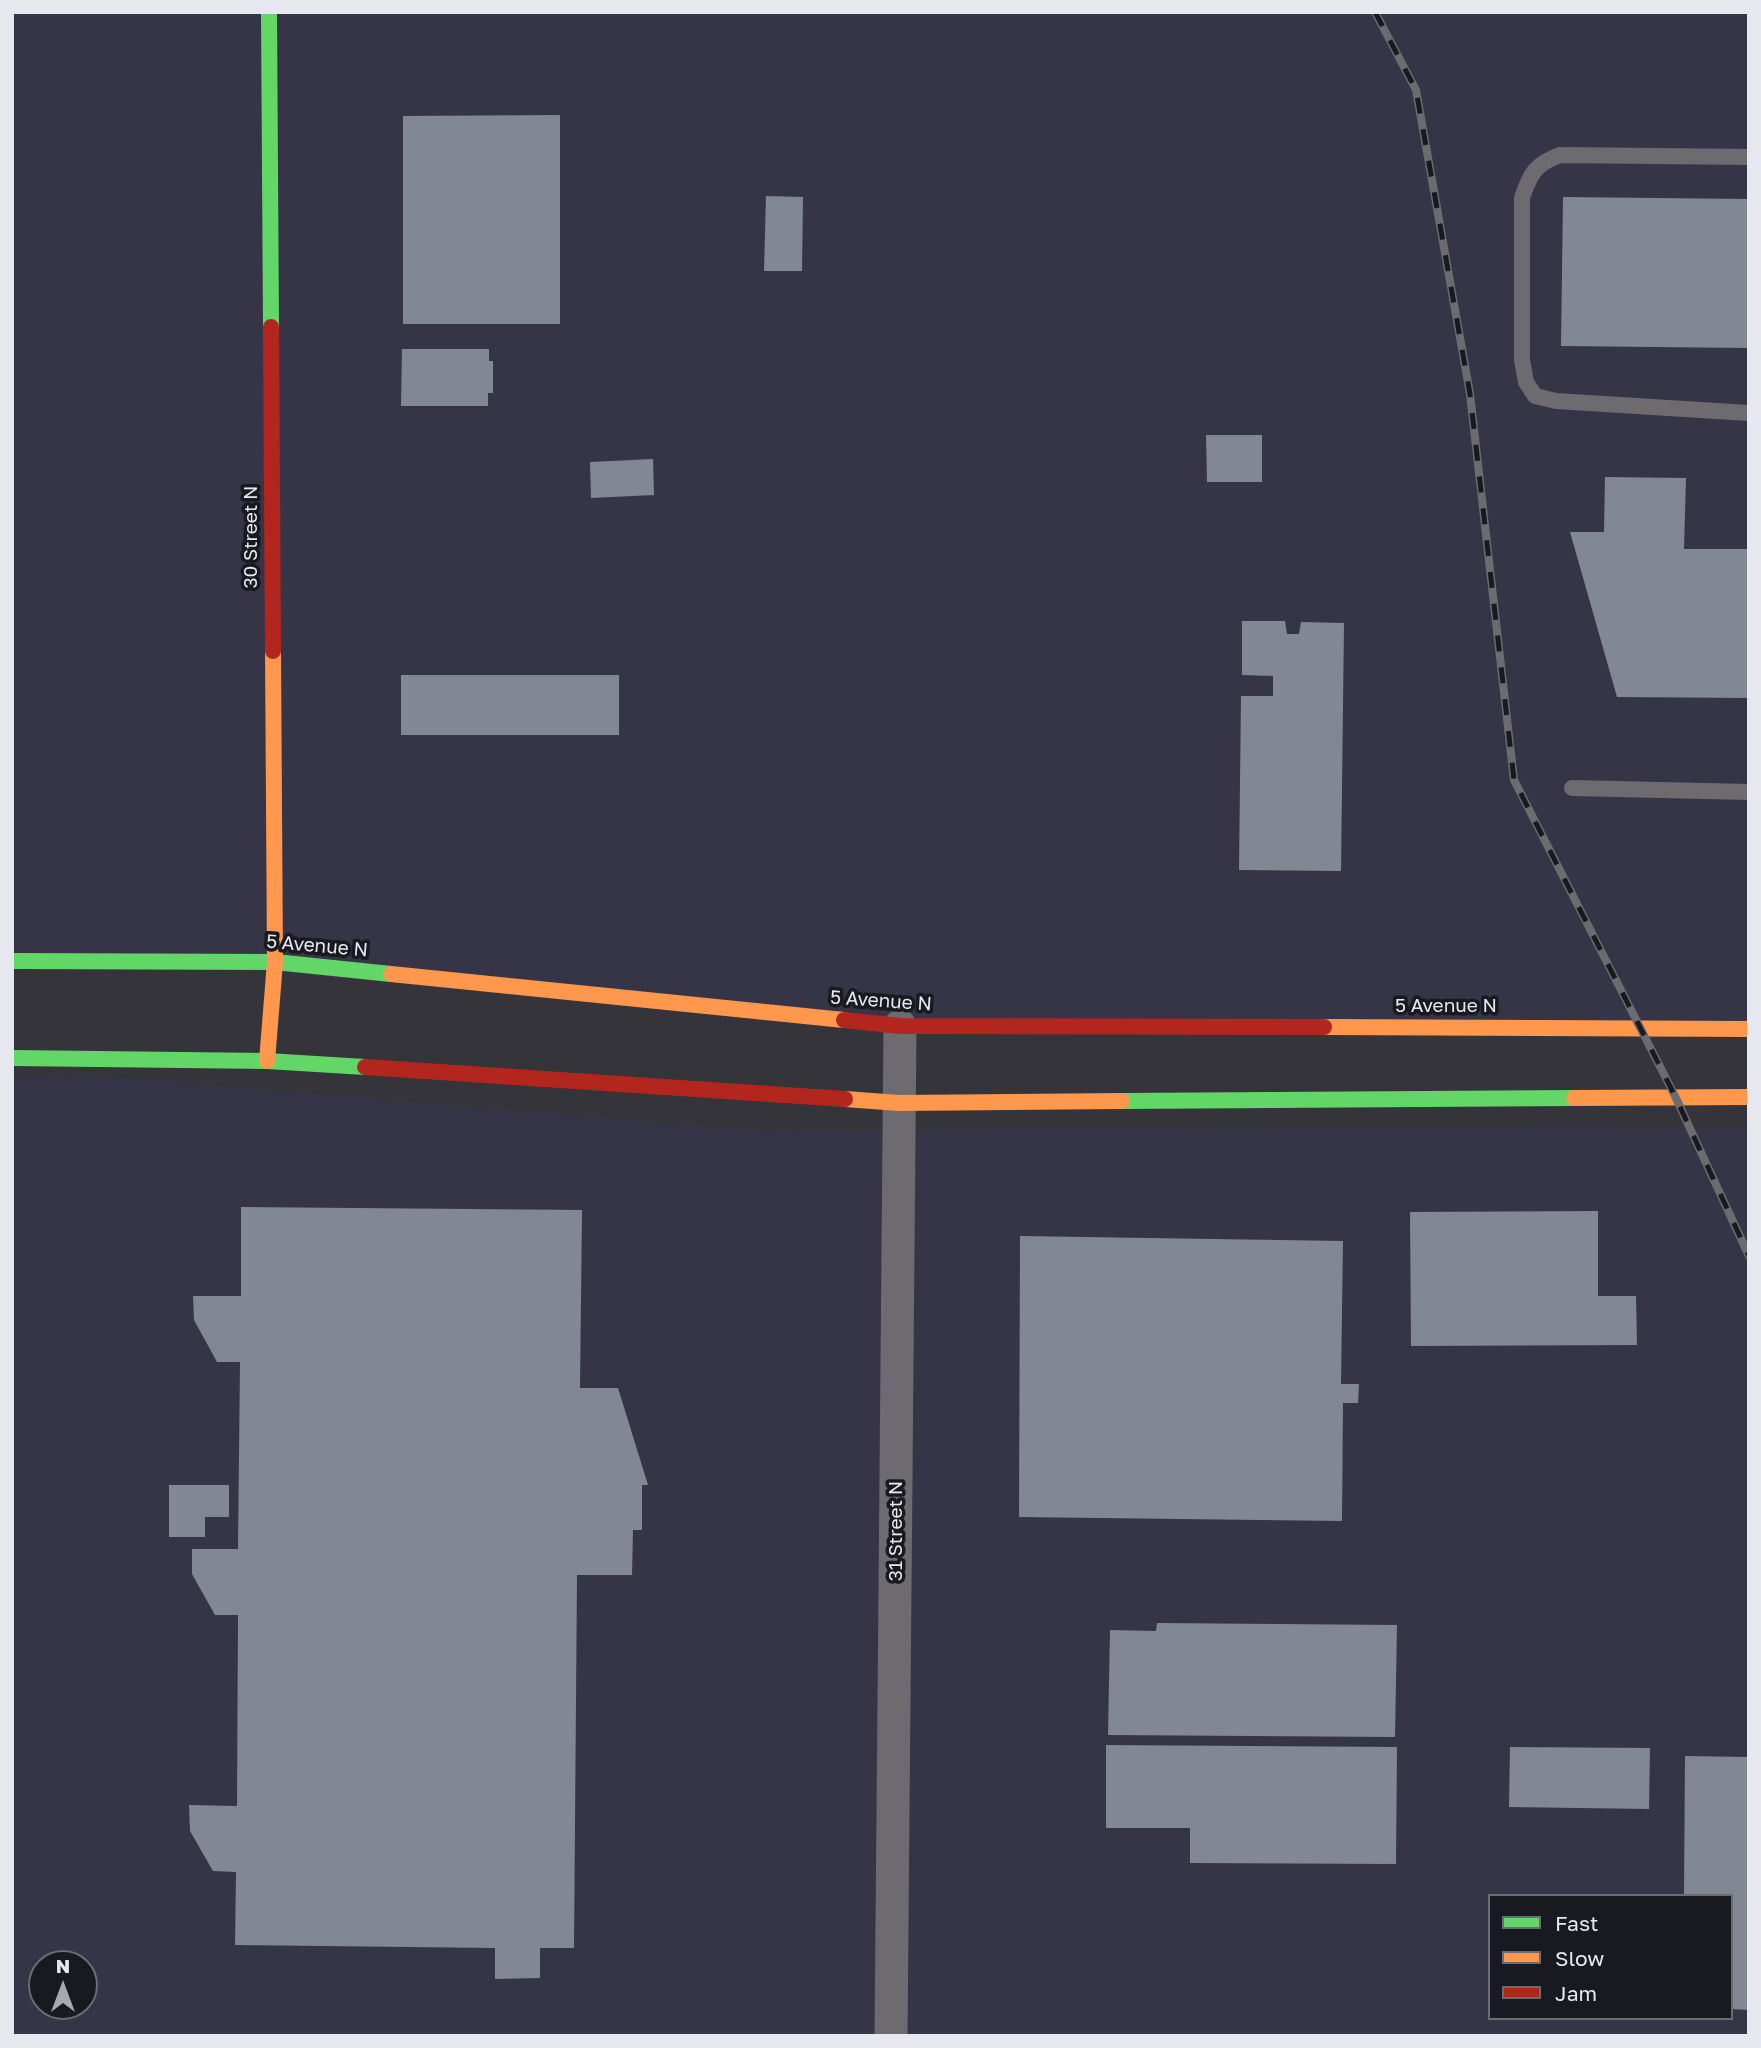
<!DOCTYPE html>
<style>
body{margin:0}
#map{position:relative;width:1761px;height:2048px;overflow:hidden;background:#34343a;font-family:"Golos Text",sans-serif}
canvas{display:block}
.frame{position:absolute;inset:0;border:14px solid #e7e7f0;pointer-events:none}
.legend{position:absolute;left:1488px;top:1894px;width:245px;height:126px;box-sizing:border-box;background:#191920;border:2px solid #6b6b73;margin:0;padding:9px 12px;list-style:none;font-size:21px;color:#e7e7f0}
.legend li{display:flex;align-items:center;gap:14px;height:35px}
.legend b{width:35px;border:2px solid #6b6b73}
.north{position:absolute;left:28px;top:1950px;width:70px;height:70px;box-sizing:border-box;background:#191920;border:2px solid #6b6b73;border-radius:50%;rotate:0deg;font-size:19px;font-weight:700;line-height:28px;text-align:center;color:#e7e7f0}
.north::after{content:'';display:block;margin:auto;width:24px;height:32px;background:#a8a8b0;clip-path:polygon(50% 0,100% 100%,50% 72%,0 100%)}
</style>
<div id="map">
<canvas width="1761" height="2048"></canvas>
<div class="frame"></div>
<ul class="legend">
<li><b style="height:9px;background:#63d668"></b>Fast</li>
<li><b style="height:9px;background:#ff974d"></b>Slow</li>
<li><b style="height:9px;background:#b3261e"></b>Jam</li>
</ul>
<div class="north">N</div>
</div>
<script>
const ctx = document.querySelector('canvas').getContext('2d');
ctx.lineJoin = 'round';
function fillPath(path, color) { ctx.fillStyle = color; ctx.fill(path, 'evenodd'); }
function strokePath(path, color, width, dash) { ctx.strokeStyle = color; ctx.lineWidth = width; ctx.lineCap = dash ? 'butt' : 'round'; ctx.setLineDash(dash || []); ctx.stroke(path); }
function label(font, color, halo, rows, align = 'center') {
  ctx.font = font + ' "Golos Text",sans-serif'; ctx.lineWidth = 7; ctx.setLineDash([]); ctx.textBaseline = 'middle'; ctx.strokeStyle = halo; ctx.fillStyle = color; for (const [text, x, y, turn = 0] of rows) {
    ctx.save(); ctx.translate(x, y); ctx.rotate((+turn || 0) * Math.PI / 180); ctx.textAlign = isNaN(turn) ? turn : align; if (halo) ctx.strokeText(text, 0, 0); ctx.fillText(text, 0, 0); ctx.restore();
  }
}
fillPath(new Path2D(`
 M 12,12 L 1749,12 L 1749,1035 L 900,1026 L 12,950 Z
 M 12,1076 L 121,1078 L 754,1131 L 1749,1127 L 1749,2036 L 12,2036 ZM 1490,1896 L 1731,1896 L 1731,2018 L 1490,2018 ZM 42,1964 L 84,1964 L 84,2006 L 42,2006 Z`), '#363547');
fillPath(new Path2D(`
 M 560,115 L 560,324 L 403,324 L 403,116 Z
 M 766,196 L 803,197 L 802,271 L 764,271 Z
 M 1563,197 L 1749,199 L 1749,348 L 1561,346 Z
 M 402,349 L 489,349 L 489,361 L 493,361 L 493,393 L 488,393 L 488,406 L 401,406 Z
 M 1206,435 L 1262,435 L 1262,482 L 1207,482 Z
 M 653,459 L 654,495 L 591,498 L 590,462 Z
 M 1605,477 L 1686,478 L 1684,549 L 1749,549 L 1749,698 L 1617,697 L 1570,532 L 1604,532 Z
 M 1242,621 L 1285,621 L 1287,634 L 1299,634 L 1301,622 L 1344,623 L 1341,871 L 1239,870 L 1241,696 L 1273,696 L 1273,676 L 1242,675 Z
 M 401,675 L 619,675 L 619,735 L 401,735 Z
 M 241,1207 L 582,1210 L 580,1388 L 618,1388 L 648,1485 L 642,1485 L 642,1530 L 633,1530 L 632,1575 L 577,1575 L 574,1948 L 540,1948 L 540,1978 L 495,1979 L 495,1948 L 235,1945 L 236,1872 L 213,1871 L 190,1831 L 189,1805 L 237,1806 L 238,1615 L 215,1615 L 192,1574 L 192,1549 L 238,1549 L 240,1362 L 217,1362 L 194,1320 L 193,1296 L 241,1296 Z
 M 1598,1211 L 1598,1296 L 1636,1296 L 1637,1345 L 1411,1346 L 1410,1212 Z
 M 1020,1236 L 1343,1241 L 1341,1384 L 1359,1384 L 1358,1403 L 1343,1403 L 1342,1521 L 1019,1517 Z
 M 169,1485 L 229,1485 L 229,1517 L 205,1517 L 205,1537 L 169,1537 Z
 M 1157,1623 L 1397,1625 L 1395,1737 L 1108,1735 L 1110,1630 L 1156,1631 Z
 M 1106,1745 L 1397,1747 L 1396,1864 L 1190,1863 L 1190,1828 L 1106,1828 Z
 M 1510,1747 L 1650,1748 L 1649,1809 L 1509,1807 Z
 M 1685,1756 L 1749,1757 L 1749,2010 L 1731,2009 L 1731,1896 L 1684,1896 Z`), '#818893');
strokePath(new Path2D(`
 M 1749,157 L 1560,155 C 1535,164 1530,174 1522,198 L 1522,360 L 1526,382 L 1535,396 L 1556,401 L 1749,413
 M 1572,788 L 1749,792`), '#6d6b6f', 16);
strokePath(new Path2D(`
 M 891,2036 L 900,1026`), '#6d6b6f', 33);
strokePath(new Path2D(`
 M 269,12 L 271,327
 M 12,961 L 275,962 L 391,974
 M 12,1058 L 267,1061 L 365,1067
 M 1122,1101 L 1574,1098`), '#63d668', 16);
strokePath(new Path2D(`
 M 391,974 L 844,1020
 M 1324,1027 L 1749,1029
 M 267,1061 L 275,962 L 273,651
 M 1574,1098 L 1749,1097
 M 845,1099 L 899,1103 L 1122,1101`), '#ff974d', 16);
strokePath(new Path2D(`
 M 271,327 L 273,651
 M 844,1020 L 900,1026 L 1324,1027
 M 365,1067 L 845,1099`), '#b3261e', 16);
const rail = new Path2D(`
 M 1375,12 L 1416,90 L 1470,394 L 1514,780 L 1675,1096 L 1749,1256`);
strokePath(rail, '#6b6b70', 8);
strokePath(rail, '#191920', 5, [16]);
label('19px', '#e7e7f0', '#191920', [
 ["30 Street N",251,537,-90],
 ["5 Avenue N",317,946,5],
 ["5 Avenue N",881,1001,4],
 ["5 Avenue N",1446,1006],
 ["31 Street N",896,1531,-90]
]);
</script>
